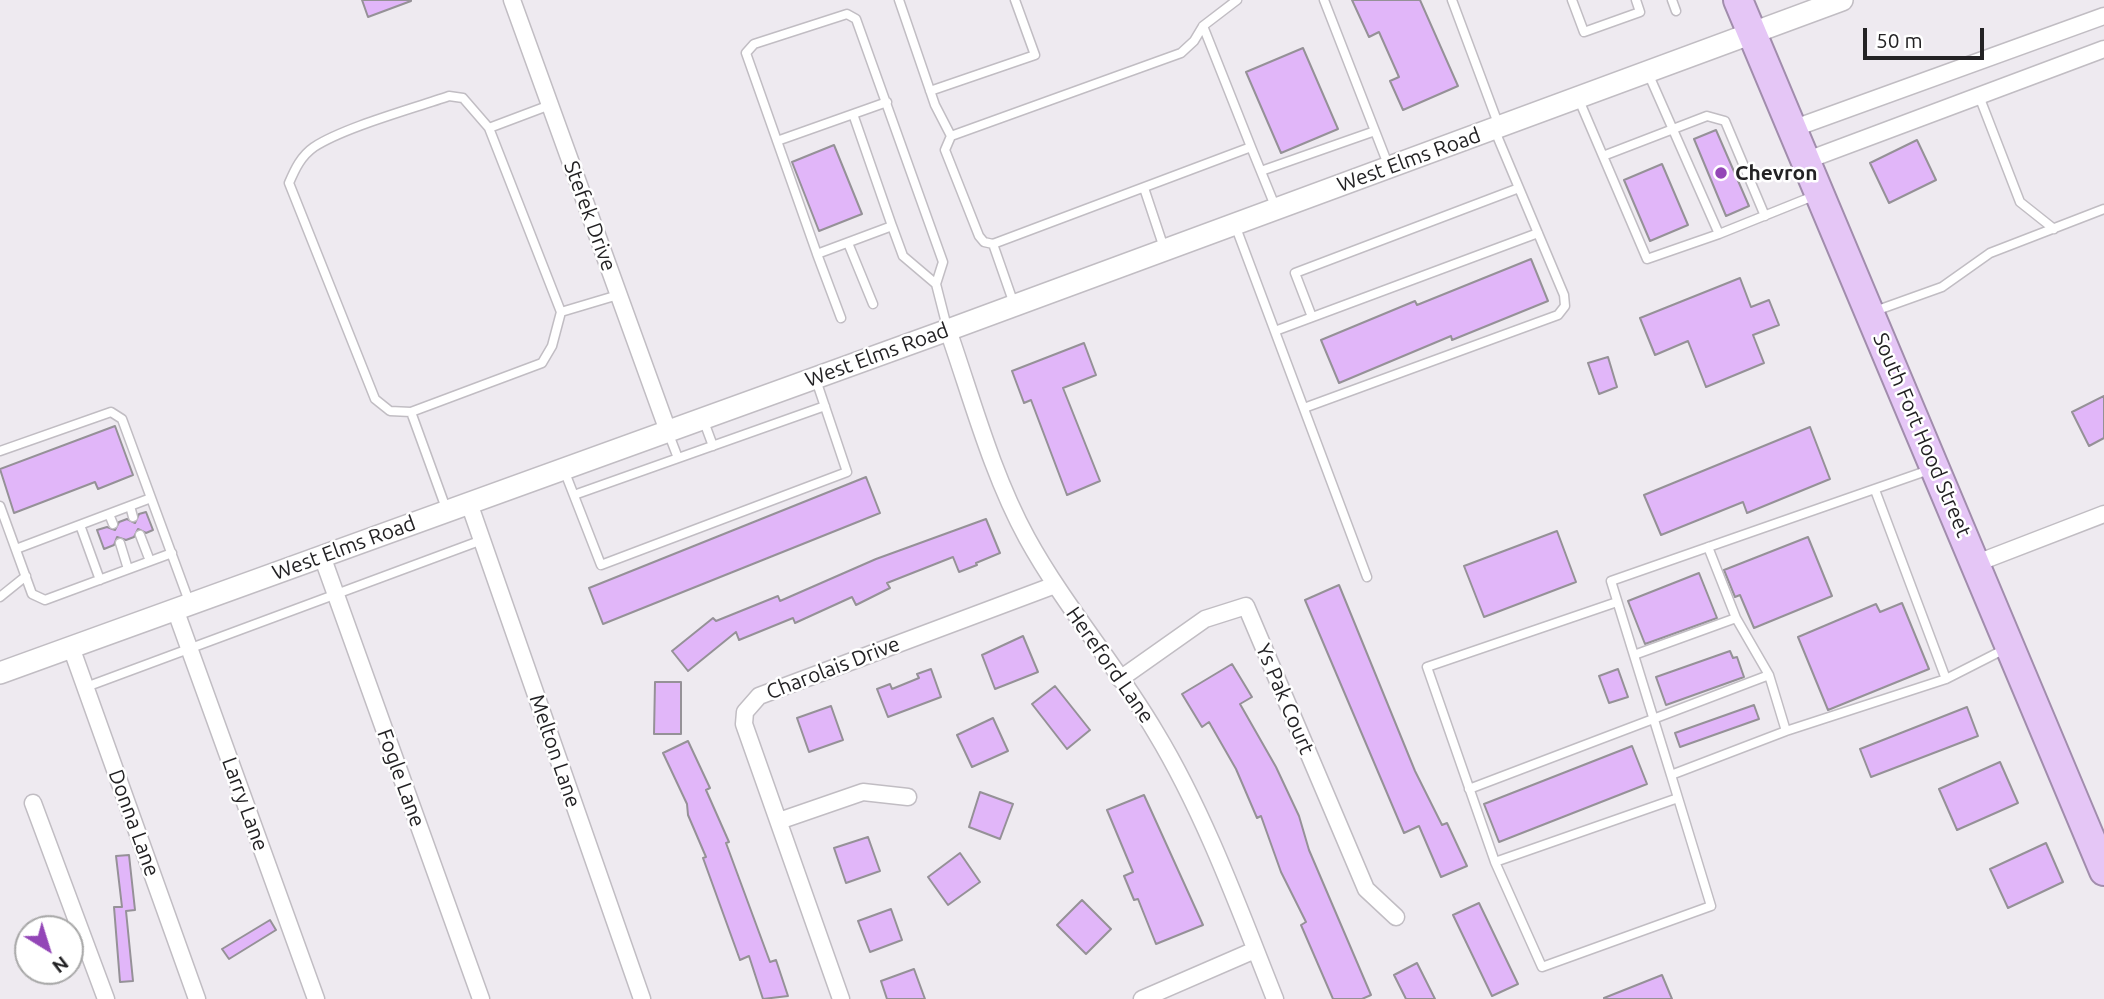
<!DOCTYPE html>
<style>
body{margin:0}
#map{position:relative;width:2104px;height:999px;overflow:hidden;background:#eeeaf0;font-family:Ubuntu,sans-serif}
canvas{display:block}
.north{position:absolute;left:14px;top:915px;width:70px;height:70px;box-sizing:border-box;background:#fff;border:2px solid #a7a7a7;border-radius:50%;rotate:142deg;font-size:19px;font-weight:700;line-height:28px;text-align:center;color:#232224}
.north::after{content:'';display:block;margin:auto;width:24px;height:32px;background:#9346b7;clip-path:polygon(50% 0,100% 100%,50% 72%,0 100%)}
.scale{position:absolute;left:1863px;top:28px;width:121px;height:32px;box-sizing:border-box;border:4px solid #232224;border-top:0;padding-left:9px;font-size:21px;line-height:24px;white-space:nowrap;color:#232224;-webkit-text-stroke:5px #fff;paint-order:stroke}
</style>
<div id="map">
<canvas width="2104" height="999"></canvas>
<div class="north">N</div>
<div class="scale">50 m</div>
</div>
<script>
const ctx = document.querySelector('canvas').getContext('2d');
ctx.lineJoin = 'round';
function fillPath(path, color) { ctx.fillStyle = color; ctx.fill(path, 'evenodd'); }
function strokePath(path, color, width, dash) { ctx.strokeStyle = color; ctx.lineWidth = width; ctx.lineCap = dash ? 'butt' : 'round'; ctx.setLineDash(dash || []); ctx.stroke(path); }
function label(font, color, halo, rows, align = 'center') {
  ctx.font = font + ' Ubuntu,sans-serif'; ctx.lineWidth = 5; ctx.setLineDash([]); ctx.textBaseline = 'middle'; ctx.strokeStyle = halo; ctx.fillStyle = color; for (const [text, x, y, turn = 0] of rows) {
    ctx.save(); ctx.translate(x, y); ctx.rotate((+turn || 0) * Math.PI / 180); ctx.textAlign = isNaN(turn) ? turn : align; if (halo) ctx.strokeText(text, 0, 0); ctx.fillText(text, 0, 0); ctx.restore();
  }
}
const building = new Path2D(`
 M 362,0 L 411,0 L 411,1 L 368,17 Z
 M 1352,0 L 1420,0 L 1458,86 L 1403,110 L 1390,81 L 1399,77 L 1379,32 L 1369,37 Z
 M 1303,48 L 1338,129 L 1281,153 L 1246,72 Z
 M 1716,130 L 1749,206 L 1726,216 L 1694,139 Z
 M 1917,140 L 1936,180 L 1889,203 L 1870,163 Z
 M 834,145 L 862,214 L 819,231 L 792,162 Z
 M 1662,164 L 1688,225 L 1650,241 L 1624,180 Z
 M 1531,259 L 1548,301 L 1452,340 L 1451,336 L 1339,383 L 1321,340 L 1415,301 L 1417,305 Z
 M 1740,278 L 1751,307 L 1769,300 L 1779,325 L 1753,335 L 1764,363 L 1706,387 L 1688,341 L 1655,355 L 1640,318 Z
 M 1084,343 L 1096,375 L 1063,388 L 1100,481 L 1067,495 L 1031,400 L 1024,403 L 1012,371 Z
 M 1608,357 L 1617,387 L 1599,394 L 1588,363 Z
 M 2104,396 L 2104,438 L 2089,446 L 2072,412 Z
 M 115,426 L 133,475 L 98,489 L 95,482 L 14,513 L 0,469 Z
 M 1810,427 L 1830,479 L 1747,513 L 1743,502 L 1661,535 L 1644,495 Z
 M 866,477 L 880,513 L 603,624 L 589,588 Z
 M 146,512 L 153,530 L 146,533 L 138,529 L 134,537 L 126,540 L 117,537 L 114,545 L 104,549 L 97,530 L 107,527 L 115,530 L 119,522 L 127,519 L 135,523 L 139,514 Z
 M 986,519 L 1000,553 L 976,563 L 977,565 L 959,572 L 953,557 L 887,583 L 890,588 L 856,605 L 852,597 L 795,623 L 793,618 L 739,640 L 736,632 L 688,671 L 672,651 L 713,618 L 716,621 L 778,596 L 780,601 L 876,559 Z
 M 1557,531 L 1576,582 L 1484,617 L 1464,566 Z
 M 1808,537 L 1832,596 L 1754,628 L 1740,595 L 1735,597 L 1724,570 Z
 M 1699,573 L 1717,618 L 1645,644 L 1628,601 Z
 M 1339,585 L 1415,771 L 1442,825 L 1447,823 L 1467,866 L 1441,877 L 1419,826 L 1404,833 L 1305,600 Z
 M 1902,603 L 1929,669 L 1828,710 L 1798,637 L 1876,604 L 1880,612 Z
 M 1023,636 L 1038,672 L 995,689 L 982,655 Z
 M 1730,651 L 1733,658 L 1737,657 L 1744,677 L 1666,705 L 1656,677 Z
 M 1232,664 L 1252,697 L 1240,704 L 1276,767 L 1299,816 L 1309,850 L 1371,995 L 1362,999 L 1333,999 L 1301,925 L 1306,922 L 1281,872 L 1261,816 L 1257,818 L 1236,769 L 1209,722 L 1202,727 L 1182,694 Z
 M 931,669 L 941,697 L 888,717 L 877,689 L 890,684 L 892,689 L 919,678 L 917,674 Z
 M 1618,669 L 1628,697 L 1609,703 L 1599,676 Z
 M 655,682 L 681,682 L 681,734 L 654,734 Z
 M 1055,686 L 1090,730 L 1067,749 L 1032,704 Z
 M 1754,705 L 1759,719 L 1680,747 L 1675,733 Z
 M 831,706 L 843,740 L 809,752 L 797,718 Z
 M 1967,707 L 1978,736 L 1871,777 L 1860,749 Z
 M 993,718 L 1008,751 L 972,767 L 957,735 Z
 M 688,741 L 710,788 L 706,790 L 729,842 L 726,843 L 770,962 L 776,960 L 788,996 L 763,999 L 749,956 L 740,960 L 703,858 L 706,857 L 688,815 L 687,804 L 663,753 Z
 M 1632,746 L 1647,784 L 1499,842 L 1484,804 Z
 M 2000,762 L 2018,803 L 1957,830 L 1939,789 Z
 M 980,792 L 1013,804 L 1000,839 L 969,827 Z
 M 1144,795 L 1203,925 L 1156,944 L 1138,899 L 1134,900 L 1124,876 L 1133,872 L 1107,810 Z
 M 868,837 L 880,871 L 846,883 L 834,848 Z
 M 2046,843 L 2063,882 L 2008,908 L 1990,869 Z
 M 960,853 L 980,882 L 948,905 L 928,877 Z
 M 129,855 L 135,910 L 126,911 L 133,981 L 120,982 L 114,907 L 122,907 L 116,856 Z
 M 1082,900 L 1111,929 L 1086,954 L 1057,925 Z
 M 1479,903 L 1518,984 L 1492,996 L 1453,915 Z
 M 891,909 L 902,940 L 870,952 L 858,921 Z
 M 270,920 L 276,930 L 229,959 L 222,949 Z
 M 1417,963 L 1435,999 L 1406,999 L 1394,975 Z
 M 914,969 L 925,999 L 887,999 L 881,981 Z
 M 1662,975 L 1672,999 L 1604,999 L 1604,998 Z`);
fillPath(building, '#e1b6f9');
strokePath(building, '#959197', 2);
const lane = new Path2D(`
 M 899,0 L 935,105 L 951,136
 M 1324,0 L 1389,167
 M 1452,0 L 1499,126
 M 1572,0 L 1584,32 L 1640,12 L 1636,0
 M 1672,0 L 1676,11
 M 1648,73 L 1719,234 L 1816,195
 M 930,91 L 1035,55 L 1015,0
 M 1979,96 L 2020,202 L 2054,229
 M 1579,100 L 1647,259 L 1719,234
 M 853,114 L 892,226
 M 489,128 L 561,312 L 618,295
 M 777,141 L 887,102
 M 1251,147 L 1275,206
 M 1603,156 L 1707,116 L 1725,121 L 1765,216
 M 1261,171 L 1375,131
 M 1144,188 L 1164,248
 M 1235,225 L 1367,577
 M 848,243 L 873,304
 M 993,244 L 1251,147 L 1203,26
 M 817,254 L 841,318
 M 936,284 L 903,256 L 892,226 L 817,254 L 746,53 L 754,44 L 847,14 L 856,19 L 943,262 L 936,284 L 947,327
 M 1014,304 L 993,244 L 984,242 L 979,236 L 945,150 L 951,136 L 1181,53 L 1194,41 L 1203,26 L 1237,0
 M 1875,311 L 1942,287 L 1990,253 L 2104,209
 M 1312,317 L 1295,273 L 1519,188
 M 1275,331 L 1538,233
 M 1304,408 L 1558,315 L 1565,306 L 1564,295 L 1495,131
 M 411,412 L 542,363 L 552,346 L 561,312
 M 703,419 L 713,446
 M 668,432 L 678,458
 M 0,451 L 111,412 L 122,419 L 190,604
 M 564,470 L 601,565 L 847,472 L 816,380
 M 1929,470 L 1611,581 L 1671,775 L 1786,731 L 1946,679 L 2005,649
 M 1875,490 L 1946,679
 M 574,495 L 825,406
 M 0,506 L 32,594 L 45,600 L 172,553
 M 130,506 L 133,517
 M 447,511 L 411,412 L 390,411 L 375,399 L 289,183 C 295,169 301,156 314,147 C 345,127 412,109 449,96 L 463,98 L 489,128 L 550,105
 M 109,514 L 113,524
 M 80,525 L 100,580
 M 140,535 L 150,561
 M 120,543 L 128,569
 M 1708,547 L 1736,618 L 1769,675 L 1786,731
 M 16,549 L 151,498
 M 0,597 L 26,576
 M 1634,655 L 1736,618
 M 86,687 L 482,540
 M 1671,775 L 1711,906 L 1542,967 L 1495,862 L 1678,798
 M 1469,789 L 1769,675
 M 1495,862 L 1427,667 L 1617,602`);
const street = new Path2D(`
 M 512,0 L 668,431
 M 1792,129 L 2104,16
 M 1805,161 L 2104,49
 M 948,330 C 972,399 992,474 1027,538 C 1065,607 1117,666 1156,733 C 1205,814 1240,911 1275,999
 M 469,503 L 642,999
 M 322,556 L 481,999
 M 1977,563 L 2104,514
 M 175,609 L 316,999
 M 71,647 L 197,999
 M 1120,679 L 1205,619 L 1246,606 L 1366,889 L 1396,917
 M 33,803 L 106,999
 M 779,821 L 863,792 L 908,797
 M 841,999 L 744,724 L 745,712 L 759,696 L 1055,585
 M 1142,999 L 1255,950`);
const secondary = new Path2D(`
 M 0,673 L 948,330 L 1842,0`);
const highway = new Path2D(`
 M 1738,0 L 2104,871`);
strokePath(lane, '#c1bdc3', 11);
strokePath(street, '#c1bdc3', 19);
strokePath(secondary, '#c1bdc3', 24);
strokePath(highway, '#a18dac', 32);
strokePath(lane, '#fff', 8);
strokePath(street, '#fff', 16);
strokePath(secondary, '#fff', 21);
strokePath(highway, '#e5c6f6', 28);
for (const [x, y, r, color] of [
 [1721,173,7,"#9346b7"]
]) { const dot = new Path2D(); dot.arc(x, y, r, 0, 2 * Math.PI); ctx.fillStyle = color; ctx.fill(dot); strokePath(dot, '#fff', 2.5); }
label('21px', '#232224', '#fff', [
 ["West Elms Road",1409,160,-20],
 ["Stefek Drive",590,216,70],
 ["West Elms Road",877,355,-20],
 ["South Fort Hood Street",1922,435,67],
 ["West Elms Road",344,548,-20],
 ["Hereford Lane",1110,665,55],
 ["Charolais Drive",833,668,-21],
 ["Ys Pak Court",1285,699,67],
 ["Melton Lane",555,751,71],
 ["Fogle Lane",401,778,70],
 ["Larry Lane",245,804,70],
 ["Donna Lane",134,823,70]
]);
label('bold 21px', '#232224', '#fff', [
 ["Chevron",1735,173]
], 'left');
</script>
